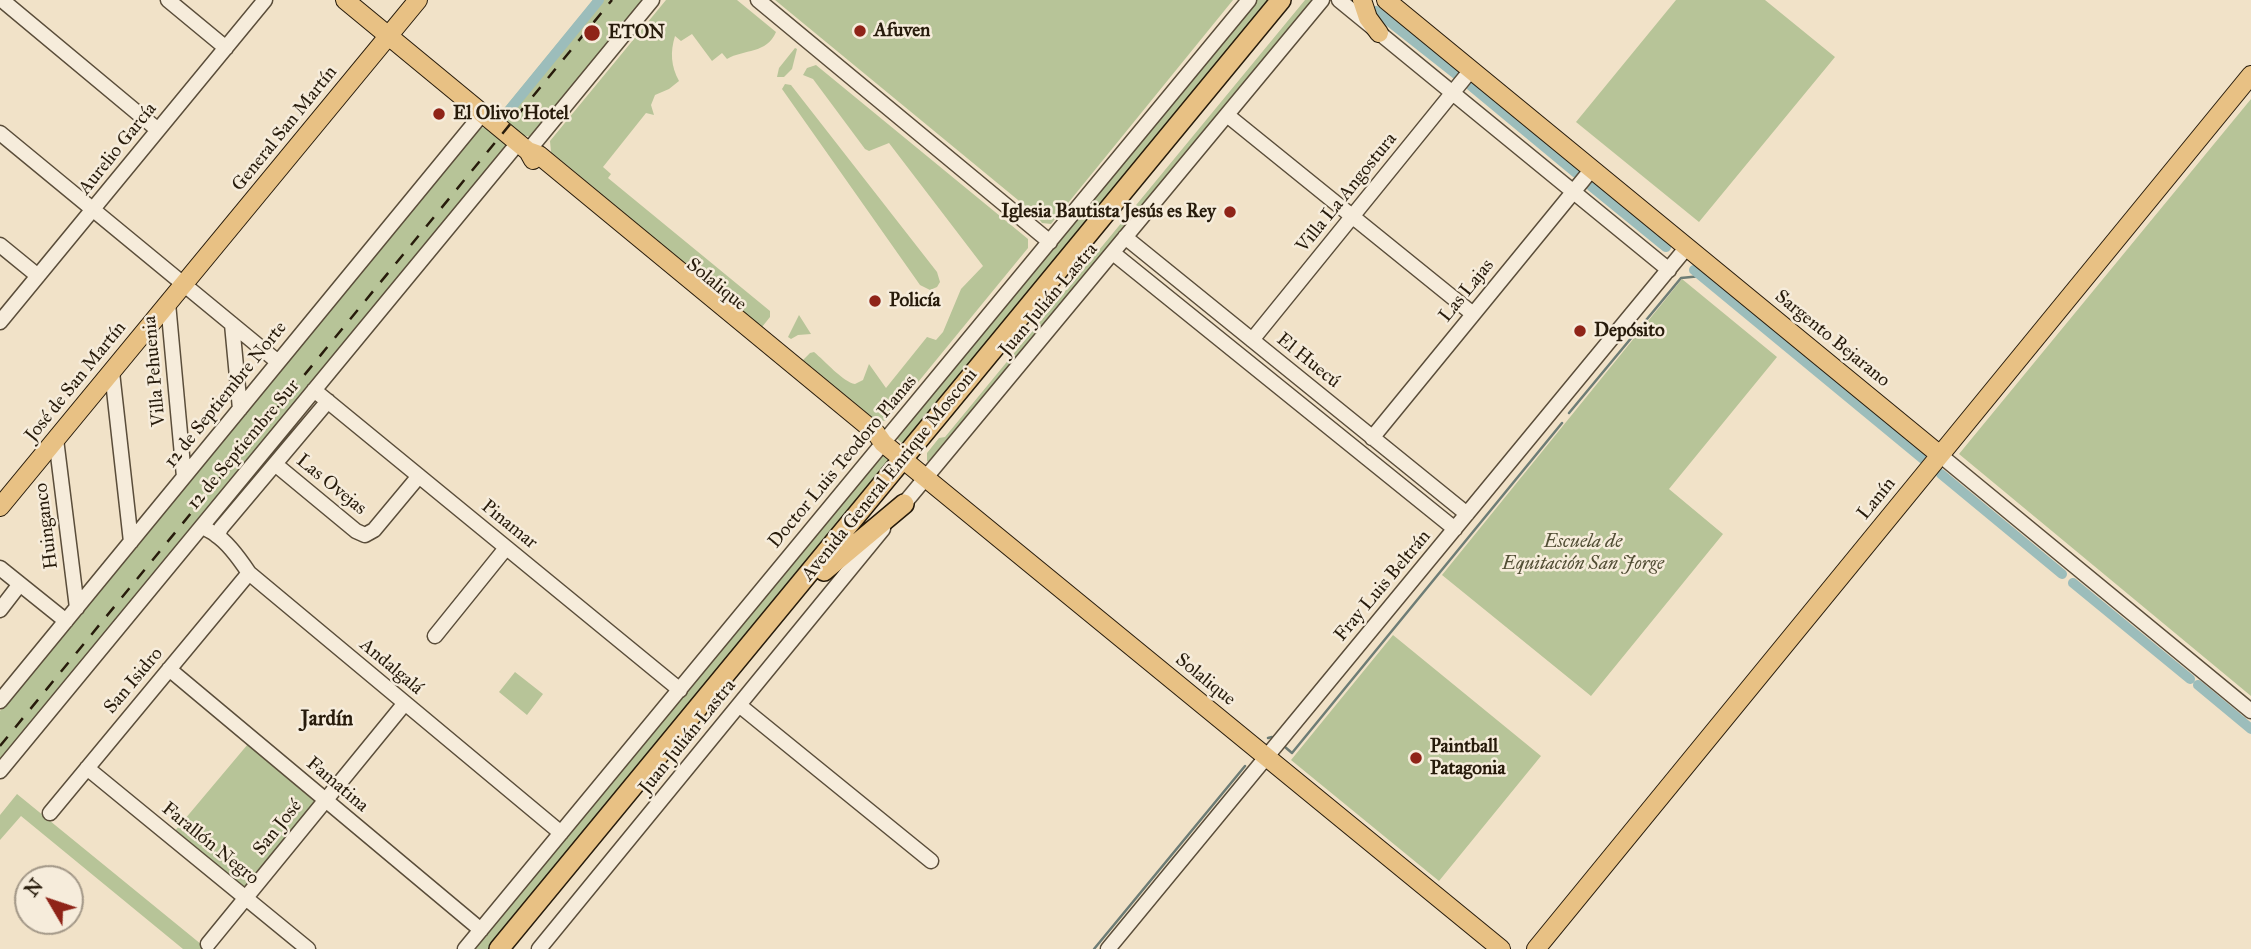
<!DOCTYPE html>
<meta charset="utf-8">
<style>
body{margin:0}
#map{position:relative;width:2251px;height:949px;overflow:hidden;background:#f1e2c8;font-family:"IM FELL Great Primer",serif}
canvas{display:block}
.north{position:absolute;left:14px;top:865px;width:70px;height:70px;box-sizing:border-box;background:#f6ecdb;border:2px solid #a39888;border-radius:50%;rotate:309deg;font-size:19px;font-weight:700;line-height:28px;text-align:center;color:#271b0b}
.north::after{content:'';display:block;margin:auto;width:24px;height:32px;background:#8f2418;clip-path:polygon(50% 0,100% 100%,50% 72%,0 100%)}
</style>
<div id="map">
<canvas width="2251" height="949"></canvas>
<div class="north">N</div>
</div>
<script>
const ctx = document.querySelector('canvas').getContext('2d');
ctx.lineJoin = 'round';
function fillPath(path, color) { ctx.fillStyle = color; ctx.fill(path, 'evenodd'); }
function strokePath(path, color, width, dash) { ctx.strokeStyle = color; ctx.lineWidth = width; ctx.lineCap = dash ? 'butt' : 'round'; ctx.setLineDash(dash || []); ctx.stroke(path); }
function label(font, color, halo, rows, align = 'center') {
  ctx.font = font + ' "IM FELL Great Primer",serif'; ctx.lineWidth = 5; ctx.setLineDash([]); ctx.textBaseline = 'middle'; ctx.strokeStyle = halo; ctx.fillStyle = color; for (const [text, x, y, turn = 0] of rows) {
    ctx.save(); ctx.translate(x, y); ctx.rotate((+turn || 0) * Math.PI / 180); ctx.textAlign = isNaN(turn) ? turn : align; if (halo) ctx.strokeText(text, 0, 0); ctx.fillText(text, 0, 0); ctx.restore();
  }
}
fillPath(new Path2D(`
 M 593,0 L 645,0 L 531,137 L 522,135 L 498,116 Z
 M 666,0 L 737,0 L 776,32 C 767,54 744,49 727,59 L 722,53 L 712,61 L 692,34 L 681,41 L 675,36 C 670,52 671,66 679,81 L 669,89 L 655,95 L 651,105 L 654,115 L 646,113 L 603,167 L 611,174 L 608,178 L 770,311 L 770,317 L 762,327 L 551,152 L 550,141 Z
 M 775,0 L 1233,0 L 1051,224 L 1042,223 L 1035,214 Z
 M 1255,0 L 1268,0 L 907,440 L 902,443 L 896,438 Z
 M 1305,0 L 1315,0 L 930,463 L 927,461 L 927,453 L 939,438 L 945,437 Z
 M 1676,0 L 1765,0 L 1835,57 L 1699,222 L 1576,122 Z
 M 795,48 L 797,49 L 792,69 L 784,77 L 777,77 L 779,68 Z
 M 816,65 L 1028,239 L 1028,248 L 887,420 L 878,422 L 803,360 L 810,353 L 814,352 C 825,361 843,382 855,384 L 863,380 L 869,364 L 886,388 L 927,337 L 936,340 L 943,332 L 961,289 L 983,266 L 889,143 L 869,151 L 865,149 L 813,79 L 803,75 L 807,68 Z
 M 785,84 L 791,85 L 937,272 L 940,282 L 937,287 L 930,290 L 920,285 L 782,89 Z
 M 2251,99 L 2251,696 L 1959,454 Z
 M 479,127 C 489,127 502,138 507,147 L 0,767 L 0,711 Z
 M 1682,279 L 1777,357 L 1669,489 L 1723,534 L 1591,696 L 1442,575 Z
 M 799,315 L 811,334 L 798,335 L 791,339 L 788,337 Z
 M 882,453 L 892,459 L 879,480 L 871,481 L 488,949 L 472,949 Z
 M 1393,635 L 1541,756 L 1439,881 L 1291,760 Z
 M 515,672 L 543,694 L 527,715 L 499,692 Z
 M 248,744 L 315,802 L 248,887 L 245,887 L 174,832 Z
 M 17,794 L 207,949 L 183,949 L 21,816 L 0,840 L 0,815 Z`), '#b7c498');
strokePath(new Path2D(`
 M 1569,413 L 1681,278 L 1701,276
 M 1268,738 L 1272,737
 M 1285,747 L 1292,753 L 1562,423
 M 1094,949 L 1245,766`), '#6d7c75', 2.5);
strokePath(new Path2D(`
 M 1376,11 L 1456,74
 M 1471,86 L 1576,173
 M 506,114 L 599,0
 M 1591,186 L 1666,247
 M 1694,270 L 1923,459
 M 1941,474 L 2062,574
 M 2073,583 L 2190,679
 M 2198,685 L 2251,729`), '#9cbdbb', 10);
const minor = new Path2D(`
 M 2,0 L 158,130
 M 168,0 L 226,48
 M 758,0 L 1050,242
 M 1339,0 L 1669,270
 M 1227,115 L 1473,314
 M 0,133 L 278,362
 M 528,151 L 652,0
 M 1125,237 L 1467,514
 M 0,245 L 38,276
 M 1113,253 L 1455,529
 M 168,303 L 184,477
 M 0,322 L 265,0
 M 232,324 L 240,409
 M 1252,340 L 1471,70
 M 112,372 L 131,542
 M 314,390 L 680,690
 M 1372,438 L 1592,169
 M 56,439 L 77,608
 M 1940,455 L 2251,711
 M 275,464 L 356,531 L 365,535 L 374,530 L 419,476
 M 898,511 L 1322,0
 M 202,526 C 206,530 212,531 216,535 C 227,542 241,561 249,573 L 561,833
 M 218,535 L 221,528 L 328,401
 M 0,568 L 66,621
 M 0,610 L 20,584
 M 435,636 L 506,548
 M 169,669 L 481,930
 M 0,701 L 482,114
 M 739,705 L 931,861
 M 87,768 L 308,949
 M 0,771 L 518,143
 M 50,813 L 249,573
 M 208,944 L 405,703
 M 465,949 L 1249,0
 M 539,949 L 883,529
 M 1108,949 L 1687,247`);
const major = new Path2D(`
 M 345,0 L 528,151 L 533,160
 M 1362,0 L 1368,18 L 1379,33
 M 1386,0 L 1940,455
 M 528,151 L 539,155 L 876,433 L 883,443 L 1501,949
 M 0,507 L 418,0
 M 1536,949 L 2251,75`);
const highway = new Path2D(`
 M 824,571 L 904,504
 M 499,949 L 1281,0`);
strokePath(minor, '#5a4d3a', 17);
strokePath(major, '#271b0b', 20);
strokePath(highway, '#271b0b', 22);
strokePath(minor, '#f6ecdb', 14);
strokePath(major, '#e8c184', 18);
strokePath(highway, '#e8c184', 19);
strokePath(new Path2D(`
 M 0,746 L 612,0`), '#271b0b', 2.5, [12, 12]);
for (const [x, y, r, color] of [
 [860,31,7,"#8f2418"],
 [592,33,9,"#8f2418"],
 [439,114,7,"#8f2418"],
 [1230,212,7,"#8f2418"],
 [875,301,7,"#8f2418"],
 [1580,331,7,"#8f2418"],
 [1416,758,7,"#8f2418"]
]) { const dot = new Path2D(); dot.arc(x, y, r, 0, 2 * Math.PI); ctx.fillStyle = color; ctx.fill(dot); strokePath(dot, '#f6ecdb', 2.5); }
label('bold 19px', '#271b0b', '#f6ecdb', [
 ["Afuven",874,31],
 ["ETON",608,33],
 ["El Olivo Hotel",453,114],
 ["Iglesia Bautista Jesús es Rey",1216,212,"right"],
 ["Policía",889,301],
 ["Depósito",1594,331],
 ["Paintball",1430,747],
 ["Patagonia",1430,769]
], 'left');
label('19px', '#271b0b', '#f6ecdb', [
 ["General San Martín",285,129,-51],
 ["Aurelio García",118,149,-51],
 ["Villa La Angostura",1347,193,-51],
 ["Solalique",716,285,39],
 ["Las Lajas",1467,291,-51],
 ["Juan Julián Lastra",1049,300,-50],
 ["Sargento Bejarano",1832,339,39],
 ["El Huecú",1308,361,39],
 ["Villa Pehuenia",155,371,-95],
 ["José de San Martín",76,382,-51],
 ["12 de Septiembre Norte",226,395,-51],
 ["12 de Septiembre Sur",244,445,-50],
 ["Doctor Luis Teodoro Planas",843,462,-50],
 ["Avenida General Enrique Mosconi",890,475,-51],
 ["Las Ovejas",331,485,39],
 ["Lanín",1877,499,-51],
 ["Pinamar",509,525,39],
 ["Huinganco",47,526,-97],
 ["Fray Luis Beltrán",1383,586,-50],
 ["Andalgalá",391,667,40],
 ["Solalique",1205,680,39],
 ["San Isidro",134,681,-50],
 ["Juan Julián Lastra",688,737,-51],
 ["Famatina",337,785,40],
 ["San José",278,828,-51],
 ["Farallón Negro",210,844,39]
]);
label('italic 19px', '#524e35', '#f6ecdb', [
 ["Escuela de",1583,542],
 ["Equitación San Jorge",1583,564]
]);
label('bold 21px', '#271b0b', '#f6ecdb', [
 ["Jardín",327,720]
]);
</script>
